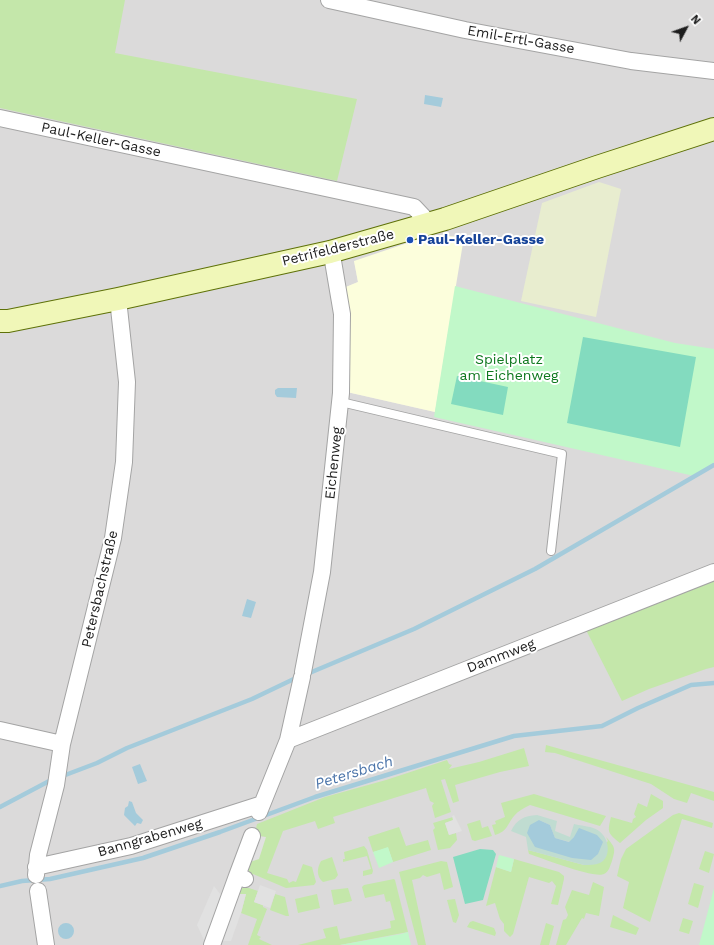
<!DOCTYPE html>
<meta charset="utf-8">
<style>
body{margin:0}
#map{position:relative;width:714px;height:945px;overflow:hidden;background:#eeebe3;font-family:"Work Sans",sans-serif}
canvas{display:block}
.north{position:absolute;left:666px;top:8px;width:40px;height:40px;-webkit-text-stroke:3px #fff;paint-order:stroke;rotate:49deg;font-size:11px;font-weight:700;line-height:16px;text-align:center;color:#1d1d1d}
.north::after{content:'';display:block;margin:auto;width:14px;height:18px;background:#1d1d1d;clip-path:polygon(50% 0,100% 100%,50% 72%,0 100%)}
</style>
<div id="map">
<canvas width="714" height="945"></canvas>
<div class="north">N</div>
</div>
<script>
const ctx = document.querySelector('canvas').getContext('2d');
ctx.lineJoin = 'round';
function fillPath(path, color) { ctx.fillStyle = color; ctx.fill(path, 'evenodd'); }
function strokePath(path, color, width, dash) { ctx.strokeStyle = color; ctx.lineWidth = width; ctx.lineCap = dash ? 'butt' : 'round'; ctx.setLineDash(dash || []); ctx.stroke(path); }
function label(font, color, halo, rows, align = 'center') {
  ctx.font = font + ' "Work Sans",sans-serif'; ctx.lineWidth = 4; ctx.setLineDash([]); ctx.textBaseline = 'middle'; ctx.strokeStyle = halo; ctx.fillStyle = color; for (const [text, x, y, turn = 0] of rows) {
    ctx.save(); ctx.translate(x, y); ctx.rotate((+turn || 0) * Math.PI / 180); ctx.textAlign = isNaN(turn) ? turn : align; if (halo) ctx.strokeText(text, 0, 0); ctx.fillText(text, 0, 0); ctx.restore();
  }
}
fillPath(new Path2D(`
 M 0,0 L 714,0 L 714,945 L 0,945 ZM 354,261 L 455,286 L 435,412 L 347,392 L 350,341 L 347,310 L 341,289 L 358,282 Z`), '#dbdada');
fillPath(new Path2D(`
 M 431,235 L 464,237 L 435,412 L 347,392 L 350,341 L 347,310 L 341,289 L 358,282 L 354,261 Z`), '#fcfedc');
fillPath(new Path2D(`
 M 599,182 L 621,189 L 596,317 L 521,301 L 542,203 Z`), '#e8edcf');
fillPath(new Path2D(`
 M 0,0 L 125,0 L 115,53 L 357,99 L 337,181 L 0,108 Z
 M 714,579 L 714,667 L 706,669 L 649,689 L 622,701 L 586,630 Z
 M 546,745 L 714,792 L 714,801 L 691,793 L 687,803 L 674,799 L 651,784 L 555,753 L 545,752 Z
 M 524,748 L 529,766 L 500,772 L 455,785 L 459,801 L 453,803 L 445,779 L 441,780 L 451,812 L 435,818 L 432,806 L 434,803 L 430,801 L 426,788 L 333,817 L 335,823 L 318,829 L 315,821 L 283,831 L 267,873 L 287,879 L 289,883 L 293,881 L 296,882 L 303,864 L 312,867 L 316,882 L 314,885 L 286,888 L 253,874 L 252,877 L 247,868 L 265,837 L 257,836 L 255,833 L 257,824 L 325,797 L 386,780 L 447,760 L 449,764 L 452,765 L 449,769 L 479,762 Z
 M 534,794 L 606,816 L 600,826 L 530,805 C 524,808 518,811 514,816 C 506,826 508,831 495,835 L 492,825 L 496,824 L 495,821 L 505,817 L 501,803 Z
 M 651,794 L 663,801 L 663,808 L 646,820 L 620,843 C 608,833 607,833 611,817 L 632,823 L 633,819 L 636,817 L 634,814 L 638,803 L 647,807 Z
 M 679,813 L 713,823 L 712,828 L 682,819 L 650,922 L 623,908 L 629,882 L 617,876 L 621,859 L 626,849 L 673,815 Z
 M 453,817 L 454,820 L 445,823 L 449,835 L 456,833 L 457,840 L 450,848 L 438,850 L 433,830 L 435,828 L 433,823 Z
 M 480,820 L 482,828 L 488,826 L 492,836 L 475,841 L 472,840 L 467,824 Z
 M 399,827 L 406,846 L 428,840 L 431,850 L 393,862 L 388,848 L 373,852 L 368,837 Z
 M 606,837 C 615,847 616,848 612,861 C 610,866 609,872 604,874 C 595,879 542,858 529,854 L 528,850 L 584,865 L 608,841 Z
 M 364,846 L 367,850 L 373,871 L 372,874 L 363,876 L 363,871 L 371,869 L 367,856 L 343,862 L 343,859 L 345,859 L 344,852 Z
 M 705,851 L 714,854 L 709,873 L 699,869 Z
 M 332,857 L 338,875 L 335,879 L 323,882 C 316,876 317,868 321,861 Z
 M 514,859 L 559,872 L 564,876 L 564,879 L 558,905 L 551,904 L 556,886 L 552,881 L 549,883 L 529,877 L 513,934 L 510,937 L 504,931 L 504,924 L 500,919 L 495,903 L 486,906 L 496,867 L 511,872 Z
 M 441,861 L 447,862 L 453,887 L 444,890 L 440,873 L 427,877 L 423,875 L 420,878 L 412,880 L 426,945 L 418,945 L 399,872 Z
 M 394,879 L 395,880 L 408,932 L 340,945 L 298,945 L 326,938 L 323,929 L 337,926 L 340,939 L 391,928 L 390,921 L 395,920 L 390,901 L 386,902 L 384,894 L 365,898 L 362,887 L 364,885 Z
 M 593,882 L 604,887 L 599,916 L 586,913 L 584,919 L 582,918 L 566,945 L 556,945 L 563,920 L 566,919 L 568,915 L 565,907 L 572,890 L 589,895 Z
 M 694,883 L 704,886 L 698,908 L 688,904 Z
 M 241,888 L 249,888 L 258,891 L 254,902 L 263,905 L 263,907 L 267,909 L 257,935 L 261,937 L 259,939 L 272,945 L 248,945 L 257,919 L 241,913 L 246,894 L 237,894 Z
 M 348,888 L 352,901 L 334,905 L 331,890 Z
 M 275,894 L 285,897 L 289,916 L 286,916 L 270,910 Z
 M 317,894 L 320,908 L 298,913 L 295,899 Z
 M 455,899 L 459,915 L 456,923 L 453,922 L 447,900 Z
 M 613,915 L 639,928 L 636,935 L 610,927 Z
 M 683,918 L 693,921 L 689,934 L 679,931 Z
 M 473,921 L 494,928 L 496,933 L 495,936 L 467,927 L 470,922 Z
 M 546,923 L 554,926 L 549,945 L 540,945 Z`), '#c4e7aa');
fillPath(new Path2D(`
 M 537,815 L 557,821 L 555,831 L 570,837 L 574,824 C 582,826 592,826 599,831 C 609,838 612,857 600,863 C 595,865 589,865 584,865 L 528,850 L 526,837 L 511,831 C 517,819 524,816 537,815 ZM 539,820 L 550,825 L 555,838 L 570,842 L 574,837 L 572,858 Z`), '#c0dcd1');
fillPath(new Path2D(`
 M 455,286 L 675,343 L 714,349 L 714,465 L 694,476 L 434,417 Z
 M 388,847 L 393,862 L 379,868 L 373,852 Z
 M 499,855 L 514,859 L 511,872 L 496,867 Z
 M 714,888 L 714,945 L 699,945 Z
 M 408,932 L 411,945 L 340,945 L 401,934 Z`), '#c1f8c9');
fillPath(new Path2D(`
 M 583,337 L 696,357 L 680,447 L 567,423 Z
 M 457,376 L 508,387 L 503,415 L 451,404 Z
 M 480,849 L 493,850 L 496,854 L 483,900 L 465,904 L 453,857 Z`), '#83dbbf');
fillPath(new Path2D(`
 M 454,815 L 462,831 L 449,835 L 445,823 L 453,820 L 452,816 Z
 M 257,836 L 266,837 L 259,859 L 250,862 Z
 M 260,885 L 276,891 L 270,908 L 254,902 Z
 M 214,886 L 221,895 L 204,940 L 197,925 Z
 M 237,894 L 246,894 L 241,913 L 231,941 L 220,941 Z`), '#e1e1e1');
fillPath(new Path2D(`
 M 425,95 L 443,98 L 441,107 L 424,104 Z
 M 278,388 L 297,388 L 296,398 L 277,397 L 275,394 L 275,390 Z
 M 247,599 L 256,602 L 251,618 L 242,616 Z
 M 140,764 L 147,781 L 138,784 L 132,767 Z
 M 129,801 L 132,802 L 136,813 L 143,820 L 141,824 L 137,823 L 135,826 L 124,815 L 125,808 L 128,806 Z
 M 539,820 L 550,825 L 555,838 L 569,842 L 574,837 L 579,828 L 597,835 L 603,842 L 598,854 L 591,860 L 572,858 L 535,847 L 527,833 L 530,825 Z
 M58 931a8 8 0 1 1 16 0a8 8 0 1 1-16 0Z`), '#a4cbdb');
strokePath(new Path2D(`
 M 307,674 L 414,629 L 535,569 L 714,465
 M 60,777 L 97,763 L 127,748 L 252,699 L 298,677
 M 0,807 L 53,779
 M 0,886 L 22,881 L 50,879 L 143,858 L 220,832 L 315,797 L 514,736 L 602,726 L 638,708 L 691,685 L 714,683`), '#a4cbdb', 4.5);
const lane = new Path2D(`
 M 341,402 L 562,454 L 551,551`);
const street = new Path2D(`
 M 329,0 L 465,30 L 631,61 L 714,71
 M 0,118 L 414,207 L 430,224
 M 303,672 L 322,572 L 341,393 L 342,314 L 333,261 L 330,252
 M 0,730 L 62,744
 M 288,740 L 714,572
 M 259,812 L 288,740 L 302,677
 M 36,867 L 131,846 L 262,804
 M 36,875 L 38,855 L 56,785 L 62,744 L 113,538 L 124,462 L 127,382 L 118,299
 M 237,876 L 252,836
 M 38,891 L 46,945
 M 212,945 L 237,876 L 245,879`);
const secondary = new Path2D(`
 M 0,321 L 8,321 L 118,299 L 330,252 L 445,219 L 597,167 L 714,129`);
strokePath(lane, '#a4a4a4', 10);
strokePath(street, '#a4a4a4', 18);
strokePath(secondary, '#5e7108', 24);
strokePath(lane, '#fff', 8);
strokePath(street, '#fff', 16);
strokePath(secondary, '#f0f7b8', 22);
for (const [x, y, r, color] of [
 [410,240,4,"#1a4fb4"]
]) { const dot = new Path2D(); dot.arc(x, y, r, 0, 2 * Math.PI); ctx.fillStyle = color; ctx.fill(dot); strokePath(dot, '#fff', 1.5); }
label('14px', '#1d1d1d', '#fff', [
 ["Emil-Ertl-Gasse",521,40,10],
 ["Paul-Keller-Gasse",101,140,12],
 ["Petrifelderstraße",338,248,-14],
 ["Eichenweg",334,463,-84],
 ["Petersbachstraße",100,589,-77],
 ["Dammweg",501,656,-21],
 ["Banngrabenweg",150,838,-16]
]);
label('bold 14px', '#164399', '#fff', [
 ["Paul-Keller-Gasse",418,240]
], 'left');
label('14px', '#0e781e', '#fff', [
 ["Spielplatz",509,360],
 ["am Eichenweg",509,376]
]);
label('italic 15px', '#4c75aa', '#fff', [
 ["Petersbach",354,773,-17]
]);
</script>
